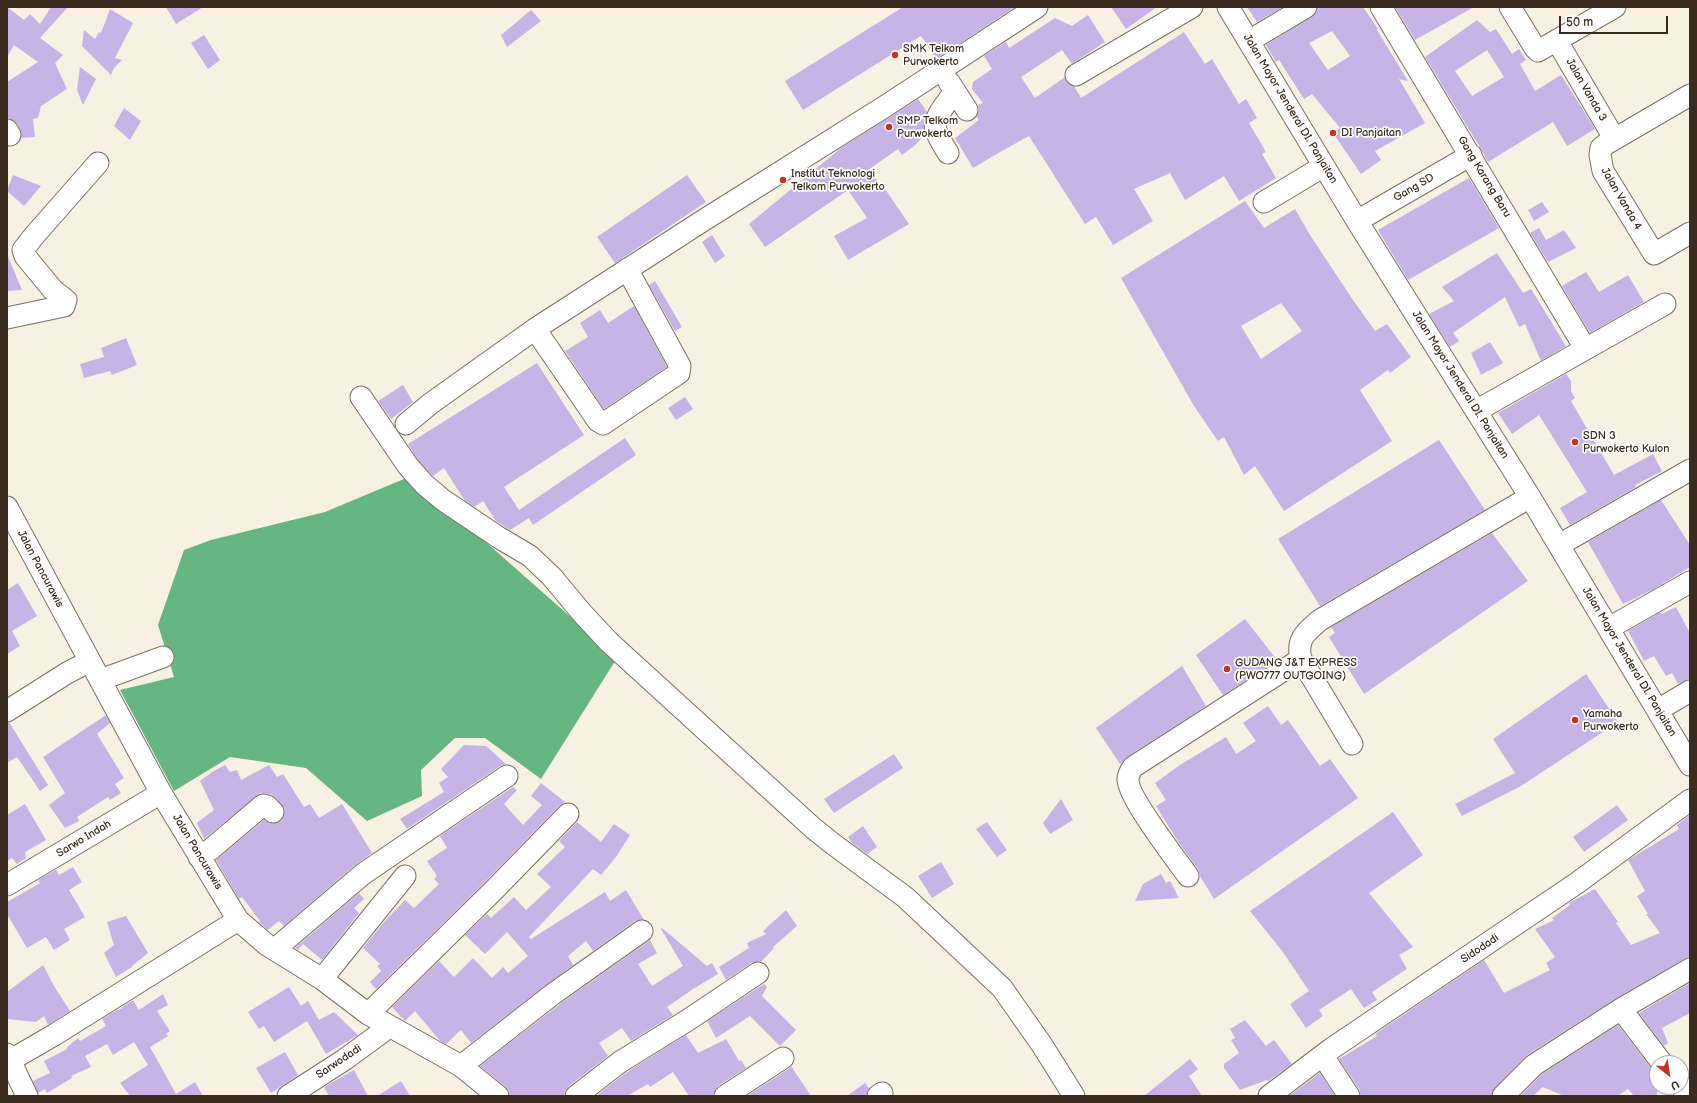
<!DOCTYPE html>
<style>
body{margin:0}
#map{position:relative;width:1697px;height:1103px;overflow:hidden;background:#f6f1e2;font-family:"Balsamiq Sans",sans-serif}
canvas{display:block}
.frame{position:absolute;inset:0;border:8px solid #3b2a1e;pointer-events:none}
.north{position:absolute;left:1649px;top:1055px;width:40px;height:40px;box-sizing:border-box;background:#fff;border:1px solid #b1aaa5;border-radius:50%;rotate:150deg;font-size:11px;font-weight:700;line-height:16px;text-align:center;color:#3b2a1e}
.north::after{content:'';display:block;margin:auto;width:14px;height:18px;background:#c8321e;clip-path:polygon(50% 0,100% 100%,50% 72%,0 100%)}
.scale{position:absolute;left:1559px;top:16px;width:109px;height:18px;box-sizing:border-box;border:2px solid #3b2a1e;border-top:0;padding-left:5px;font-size:12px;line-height:14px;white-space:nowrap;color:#3b2a1e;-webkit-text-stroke:3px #fff;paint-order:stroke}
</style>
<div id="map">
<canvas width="1697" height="1103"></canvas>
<div class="frame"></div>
<div class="north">U</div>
<div class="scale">50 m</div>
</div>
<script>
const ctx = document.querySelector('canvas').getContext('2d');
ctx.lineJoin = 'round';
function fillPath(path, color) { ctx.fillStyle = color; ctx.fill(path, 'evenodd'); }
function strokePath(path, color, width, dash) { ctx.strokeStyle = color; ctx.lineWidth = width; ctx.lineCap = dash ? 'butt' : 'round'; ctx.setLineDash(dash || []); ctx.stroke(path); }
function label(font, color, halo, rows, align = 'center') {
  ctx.font = font + ' "Balsamiq Sans",sans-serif'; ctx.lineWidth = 3.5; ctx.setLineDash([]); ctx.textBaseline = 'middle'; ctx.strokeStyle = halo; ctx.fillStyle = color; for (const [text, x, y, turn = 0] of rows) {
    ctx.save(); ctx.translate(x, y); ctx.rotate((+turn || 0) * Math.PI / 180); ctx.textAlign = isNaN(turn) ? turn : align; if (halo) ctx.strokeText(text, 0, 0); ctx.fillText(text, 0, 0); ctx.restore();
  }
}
fillPath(new Path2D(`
 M 411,476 L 617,658 L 541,779 L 485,738 L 455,738 L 421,770 L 422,796 L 367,821 L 306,768 L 230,757 L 174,791 L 120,690 L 174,677 L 158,625 L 184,550 L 211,540 L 325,512 Z`), '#66b681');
fillPath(new Path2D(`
 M 7,7 L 24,20 L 30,14 L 40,24 L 51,7 L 68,7 L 40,38 L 63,55 L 55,63 L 67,89 L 41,106 L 38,118 L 33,119 L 35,137 L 21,138 L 20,129 L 17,124 L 7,117 L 7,82 L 38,62 L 14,45 L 7,57 Z
 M 166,7 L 203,7 L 176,24 Z
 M 903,7 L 1015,7 L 936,59 L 921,36 L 803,110 L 785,81 Z
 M 1111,7 L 1157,7 L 1126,29 Z
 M 1247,7 L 1283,7 L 1257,22 Z
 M 1318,7 L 1363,7 L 1378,29 L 1377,30 L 1408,81 L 1399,79 L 1425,123 L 1375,151 L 1381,160 L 1361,174 L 1333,133 L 1340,128 L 1312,94 L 1304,99 L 1279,60 L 1276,62 L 1266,45 L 1312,17 L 1316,13 ZM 1332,31 L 1350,56 L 1328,70 L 1309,43 Z
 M 1395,7 L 1474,7 L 1415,40 Z
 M 110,9 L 133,23 L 115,58 L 122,60 L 114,68 L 111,75 L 82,46 L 84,30 L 95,39 L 99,32 L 101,33 Z
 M 531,10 L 541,21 L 507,47 L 501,35 Z
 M 1088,15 L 1105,42 L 1072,64 L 1062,50 L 1021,77 L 1035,98 L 1065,77 L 1066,81 L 1074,86 L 1081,98 L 1184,32 L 1205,64 L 1212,59 L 1239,104 L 1246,99 L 1257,118 L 1249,123 L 1266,152 L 1262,154 L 1276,178 L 1239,201 L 1224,176 L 1185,200 L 1170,173 L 1134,189 L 1153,221 L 1113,245 L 1096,217 L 1085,224 L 1029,136 L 1000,152 L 973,168 L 955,138 L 979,120 L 977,117 L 979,110 L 978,105 L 983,103 L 972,89 L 973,82 L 992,69 L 984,56 L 1006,42 L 1009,48 L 1055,18 L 1072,26 Z
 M 1477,20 L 1490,32 L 1496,29 L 1512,54 L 1519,49 L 1526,60 L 1520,64 L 1535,91 L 1561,75 L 1595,129 L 1567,146 L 1553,122 L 1488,162 L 1481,149 L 1425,57 ZM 1487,50 L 1504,77 L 1472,96 L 1455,71 Z
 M 204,35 L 220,60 L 208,69 L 191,43 Z
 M 80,67 L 96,79 L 83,105 L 77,90 Z
 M 918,99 L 927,112 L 924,123 L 925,135 L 914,146 L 902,155 L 898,149 L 868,170 L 887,192 L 909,224 L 848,260 L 834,236 L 867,218 L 848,190 L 765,247 L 749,224 L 841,148 Z
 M 124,108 L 141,121 L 130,140 L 114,126 Z
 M 13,175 L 41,186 L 24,206 L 7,191 Z
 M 687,175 L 706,202 L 615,263 L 597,237 Z
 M 1469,178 L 1499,228 L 1408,280 L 1378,230 Z
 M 1245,201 L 1264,228 L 1295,209 L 1310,235 L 1351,297 L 1375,331 L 1387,324 L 1411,357 L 1390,373 L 1388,370 L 1360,390 L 1392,441 L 1284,511 L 1255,466 L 1244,475 L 1224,437 L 1218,441 L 1194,406 L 1121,278 ZM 1281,303 L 1302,331 L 1261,359 L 1241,326 Z
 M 1542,202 L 1549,212 L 1534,221 L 1528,210 Z
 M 1539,228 L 1546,240 L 1564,230 L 1576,248 L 1548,262 L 1530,233 Z
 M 712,235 L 725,256 L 715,263 L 702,242 Z
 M 1497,253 L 1523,293 L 1531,289 L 1566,346 L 1541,361 L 1525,324 L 1519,327 L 1505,297 L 1453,333 L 1459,341 L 1450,347 L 1429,314 L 1454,301 L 1442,287 Z
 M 7,254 L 22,290 L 7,291 Z
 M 1586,272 L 1599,292 L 1628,275 L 1644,302 L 1590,333 L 1562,286 Z
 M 655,281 L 682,327 L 675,331 L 649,285 Z
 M 634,306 L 667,367 L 604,409 L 565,351 L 588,337 L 580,323 L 600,310 L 608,323 Z
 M 126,338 L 137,365 L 112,375 L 110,371 L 84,378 L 80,364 L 104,357 L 101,348 Z
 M 1490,342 L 1503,363 L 1481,375 L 1471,353 Z
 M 537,363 L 584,435 L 504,487 L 519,510 L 625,438 L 636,455 L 533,525 L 529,518 L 510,530 L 496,521 L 483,501 L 474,507 L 465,501 L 444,468 L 433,476 L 417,459 L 408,444 Z
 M 1566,374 L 1571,381 L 1571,391 L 1575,398 L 1571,401 L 1614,475 L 1653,454 L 1662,471 L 1635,485 L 1636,487 L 1570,525 L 1560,508 L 1587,492 L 1539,415 L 1512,434 L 1498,413 Z
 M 403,385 L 413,402 L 391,419 L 378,401 Z
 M 685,397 L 693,409 L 676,420 L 668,408 Z
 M 1439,440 L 1485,510 L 1320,606 L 1278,539 Z
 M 1661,500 L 1690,545 L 1690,567 L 1654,589 L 1623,604 L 1588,542 Z
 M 1492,533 L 1528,581 L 1364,694 L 1329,637 L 1335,633 L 1331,627 Z
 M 18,583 L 37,616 L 12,631 L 20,646 L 7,654 L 7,590 Z
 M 1676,607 L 1690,633 L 1690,679 L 1678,684 L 1672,673 L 1666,676 L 1654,656 L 1644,661 L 1628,631 L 1661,612 L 1662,614 Z
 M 1245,619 L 1277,660 L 1223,695 L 1196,655 Z
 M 1182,666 L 1206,706 L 1127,757 L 1120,764 L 1096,728 Z
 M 1586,674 L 1618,722 L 1521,786 L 1462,816 L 1455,804 L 1515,773 L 1493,739 Z
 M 1268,706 L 1281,725 L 1288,720 L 1320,766 L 1330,759 L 1358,798 L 1214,899 L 1200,876 L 1198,869 L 1179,843 L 1156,806 L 1166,800 L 1155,783 L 1180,765 L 1226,737 L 1236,754 L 1256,741 L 1243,723 Z
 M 106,715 L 110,723 L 97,734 L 124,778 L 115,784 L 121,793 L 110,800 L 108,797 L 77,817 L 79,821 L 65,828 L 49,805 L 65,793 L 43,757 Z
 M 9,722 L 48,785 L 40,791 L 17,757 L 7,763 L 7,723 Z
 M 464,745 L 486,746 L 506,764 L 500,766 L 407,829 L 400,819 L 444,792 L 439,783 L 448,777 L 441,769 Z
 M 894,754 L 903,768 L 834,813 L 824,799 Z
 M 225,765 L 230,772 L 237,770 L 241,780 L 269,765 L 277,777 L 283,774 L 304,807 L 310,804 L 319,818 L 342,804 L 372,853 L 355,865 L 284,926 L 279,921 L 268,930 L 259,922 L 260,921 L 242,897 L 239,899 L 216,860 L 264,820 L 270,824 L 276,823 L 281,821 L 284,815 L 285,809 L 275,797 L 270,794 L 260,793 L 204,839 L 197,823 L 214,810 L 200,781 L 212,772 Z
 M 541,783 L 565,802 L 559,806 L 485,882 L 376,989 L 370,982 L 381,971 L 377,966 L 380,964 L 363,948 L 384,922 L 405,900 L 414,908 L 439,884 L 434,879 L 437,876 L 427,861 L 447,848 L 440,836 L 513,787 L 517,790 L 504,804 L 523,825 L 542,805 L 531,796 Z
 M 1061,799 L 1073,820 L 1050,834 L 1043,823 Z
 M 25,804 L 46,840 L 25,852 L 26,858 L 17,864 L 12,858 L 7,861 L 7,815 Z
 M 1617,805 L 1628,820 L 1584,852 L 1573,837 Z
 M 1393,812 L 1423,855 L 1369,893 L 1413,947 L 1399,955 L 1407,969 L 1372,992 L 1377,1000 L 1364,1008 L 1351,989 L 1319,1010 L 1323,1016 L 1306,1028 L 1290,1004 L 1309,991 L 1283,952 L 1250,911 Z
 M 1690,815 L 1690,957 L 1684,959 L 1615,999 L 1527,1055 L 1495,1088 L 1491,1096 L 1361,1096 L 1359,1089 L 1339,1059 L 1377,1036 L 1375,1034 L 1484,960 L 1504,993 L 1550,970 L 1546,963 L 1555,957 L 1535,929 L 1554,920 L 1552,918 L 1570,905 L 1569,903 L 1595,889 L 1618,922 L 1616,923 L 1631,945 L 1660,933 L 1646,914 L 1648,914 L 1637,896 L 1645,891 L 1628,860 L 1679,829 L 1677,825 Z
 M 577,822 L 601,842 L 614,824 L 630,835 L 616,857 L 601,875 L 593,869 L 529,937 L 531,939 L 605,892 L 610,901 L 626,890 L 644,920 L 635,921 L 593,951 L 586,941 L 568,956 L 573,965 L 546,985 L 471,1043 L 461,1030 L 446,1044 L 440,1041 L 415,1011 L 405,1021 L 392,1007 L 439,961 L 454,977 L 473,958 L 492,978 L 503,967 L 508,973 L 528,956 L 507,932 L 485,954 L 465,935 L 487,914 L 491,918 L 514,897 L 526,910 L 551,887 L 537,874 L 565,847 L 559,841 Z
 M 987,822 L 1007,850 L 997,857 L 976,829 Z
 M 863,826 L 877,847 L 867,854 L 852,843 L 848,837 Z
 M 941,862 L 954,884 L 932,898 L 918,876 Z
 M 73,867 L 82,882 L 69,890 L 85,917 L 64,929 L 70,940 L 54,950 L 46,937 L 27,948 L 7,914 L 7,902 L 40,883 L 38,880 L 56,870 L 59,875 Z
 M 1161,874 L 1166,883 L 1170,881 L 1179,898 L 1135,901 L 1143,884 Z
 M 359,893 L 364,899 L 354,908 L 359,913 L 322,960 L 303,944 L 298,950 L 295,948 Z
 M 786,910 L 797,926 L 773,947 L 774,948 L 761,962 L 751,963 L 726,980 L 719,967 L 749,948 L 747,943 L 766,934 L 763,931 Z
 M 126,916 L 148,953 L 132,966 L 132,967 L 116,977 L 104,953 L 114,945 L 107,922 Z
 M 662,928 L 707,966 L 712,963 L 718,974 L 693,989 L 667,1007 L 673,1015 L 631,1041 L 622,1028 L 599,1043 L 608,1056 L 569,1086 L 565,1091 L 564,1096 L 510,1096 L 509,1091 L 506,1087 L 480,1066 L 560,1004 L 650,940 L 657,953 L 638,964 L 652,986 L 683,966 L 661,929 Z
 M 43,965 L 54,986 L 70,1011 L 48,1025 L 44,1016 L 36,1022 L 7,1019 L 7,992 Z
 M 1690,983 L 1690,1013 L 1662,1028 L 1668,1043 L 1664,1046 L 1639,1013 Z
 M 764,984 L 767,987 L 762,996 L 796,1030 L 780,1046 L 750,1016 L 716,1038 L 707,1021 Z
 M 289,987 L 301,1006 L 308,1001 L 319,1020 L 334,1012 L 358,1035 L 326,1054 L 307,1021 L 274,1042 L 264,1026 L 259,1029 L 248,1012 Z
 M 163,994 L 168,1005 L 157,1011 L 170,1031 L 166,1034 L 168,1036 L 150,1047 L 176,1094 L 195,1082 L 203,1096 L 130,1096 L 120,1083 L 148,1065 L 134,1042 L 113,1055 L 107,1044 L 85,1056 L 91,1067 L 71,1076 L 72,1078 L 47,1093 L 45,1089 L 38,1093 L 33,1081 L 50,1073 L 44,1061 L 67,1049 L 67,1047 L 78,1038 L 80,1041 L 106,1026 L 102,1019 L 117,1010 L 123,1008 L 122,1007 L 133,1000 L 139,1010 Z
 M 1245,1020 L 1266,1046 L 1274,1040 L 1292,1064 L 1268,1081 L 1267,1080 L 1240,1090 L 1224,1068 L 1224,1064 L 1239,1053 L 1231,1040 L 1235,1038 L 1230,1029 Z
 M 1618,1025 L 1657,1076 L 1657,1096 L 1634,1096 L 1628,1089 L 1617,1096 L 1564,1096 L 1543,1087 L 1533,1096 L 1520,1096 L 1542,1074 Z
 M 686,1035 L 698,1053 L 726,1039 L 739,1061 L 741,1060 L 746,1068 L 718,1086 L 715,1090 L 713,1096 L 689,1096 L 673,1072 L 650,1087 L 648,1084 L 627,1096 L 596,1096 L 627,1072 Z
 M 285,1052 L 298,1075 L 271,1093 L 256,1068 Z
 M 1190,1059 L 1198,1069 L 1189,1076 L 1202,1096 L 1144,1096 Z
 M 791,1066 L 811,1096 L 747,1096 L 790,1068 Z
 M 354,1070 L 368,1096 L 329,1096 L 324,1087 Z
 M 1320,1073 L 1335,1096 L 1289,1096 Z
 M 401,1081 L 410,1096 L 377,1096 Z
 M 865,1083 L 869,1088 L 866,1096 L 847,1096 Z`), '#c8b3e6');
const minor = new Path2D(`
 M 1228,7 L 1357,221 L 1530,497 L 1690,765
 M 1381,7 L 1585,348
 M 1510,7 L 1535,48 L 1538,51 L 1615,7
 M 1249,41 L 1306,7
 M 1557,41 L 1614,138
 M 1076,75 L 1192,7
 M 949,82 L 967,110
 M 1690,95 L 1606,144 L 1601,148 L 1600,155 L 1603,171 L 1654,254 L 1690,233
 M 7,130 L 10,135
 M 948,153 C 944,146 938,138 936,130 C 932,117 949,101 955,91
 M 1264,202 L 1324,166
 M 1357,221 L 1471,155
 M 7,318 L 64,306 L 66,300 L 53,290 L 25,256 L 23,250 L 33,237 L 98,163
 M 535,329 L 598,421 L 603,424 L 679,373 L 680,366 L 627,269
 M 361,397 L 408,466 L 424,484 L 443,500 L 498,537 L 530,556 L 552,577 L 582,613 L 609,642 L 813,828 L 833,844 L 905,897 L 1002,988 L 1042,1045 L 1074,1096
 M 1476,411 L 1665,304
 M 406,424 L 430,404 L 535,329 L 704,220 L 884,107 L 1037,7
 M 7,507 L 161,793 L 238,920 L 267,945 L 322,979 L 368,1014 L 461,1066 L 498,1096
 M 1559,545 L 1690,470
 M 1609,628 L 1690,582
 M 100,680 L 163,657
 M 1658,710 L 1690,691
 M 7,711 L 67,673 L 90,661
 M 1352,744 L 1301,659 C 1296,639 1306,632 1320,620 L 1530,497
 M 199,857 L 211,849 L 263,805 L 267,806 L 273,812
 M 1188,876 C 1176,859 1127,796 1128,779 C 1128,775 1131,770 1133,767 L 1301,659
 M 7,885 L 161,793
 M 275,949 L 363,874 L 507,776
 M 322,979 L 405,876
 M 1621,1009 L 1662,1063
 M 368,1014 L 494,890 L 568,814
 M 7,1054 L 27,1096
 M 1323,1056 L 1349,1096
 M 11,1060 L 54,1035 L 238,920
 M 461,1066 L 553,994 L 642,931
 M 1681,1086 L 1690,1096
 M 288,1096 L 344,1060 L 389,1027
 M 576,1096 L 620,1062 L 688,1020 L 758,973
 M 725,1096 L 783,1058
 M 878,1096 L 882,1093
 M 1269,1096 L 1331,1049 L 1577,883 L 1690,800
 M 1503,1096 L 1534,1065 L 1621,1009 L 1690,969`);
strokePath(minor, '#7c7063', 23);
strokePath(minor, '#fff', 21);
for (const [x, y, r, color] of [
 [895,55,4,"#c8321e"],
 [889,127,4,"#c8321e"],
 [1333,133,4,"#c8321e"],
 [783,180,4,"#c8321e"],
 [1575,442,4,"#c8321e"],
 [1227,669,4,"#c8321e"],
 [1575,720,4,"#c8321e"]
]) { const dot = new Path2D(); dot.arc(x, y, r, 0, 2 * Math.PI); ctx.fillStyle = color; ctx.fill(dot); strokePath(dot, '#fff', 1.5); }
label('11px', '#3b2a1e', '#fff', [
 ["SMK Telkom",903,49],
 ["Purwokerto",903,62],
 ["SMP Telkom",897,121],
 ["Purwokerto",897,134],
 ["DI Panjaitan",1341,133],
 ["Institut Teknologi",791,174],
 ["Telkom Purwokerto",791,187],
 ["SDN 3",1583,436],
 ["Purwokerto Kulon",1583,449],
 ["GUDANG J&T EXPRESS",1235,663],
 ["(PWO777 OUTGOING)",1235,676],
 ["Yamaha",1583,714],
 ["Purwokerto",1583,727]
], 'left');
label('11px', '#3b2a1e', '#fff', [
 ["Jalan Vanda 3",1586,90,60],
 ["Jalan Mayor Jenderal DI. Panjaitan",1290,109,59],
 ["Gang Karang Baru",1484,177,59],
 ["Gang SD",1414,188,-30],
 ["Jalan Vanda 4",1621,199,60],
 ["Jalan Mayor Jenderal DI. Panjaitan",1460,385,58],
 ["Jalan Pancurawis",40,569,62],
 ["Jalan Mayor Jenderal DI. Panjaitan",1629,662,59],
 ["Sarwo Indah",84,839,-31],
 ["Jalan Pancurawis",197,852,59],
 ["Sidodadi",1480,949,-34],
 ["Sarwodadi",339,1062,-34]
]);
</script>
